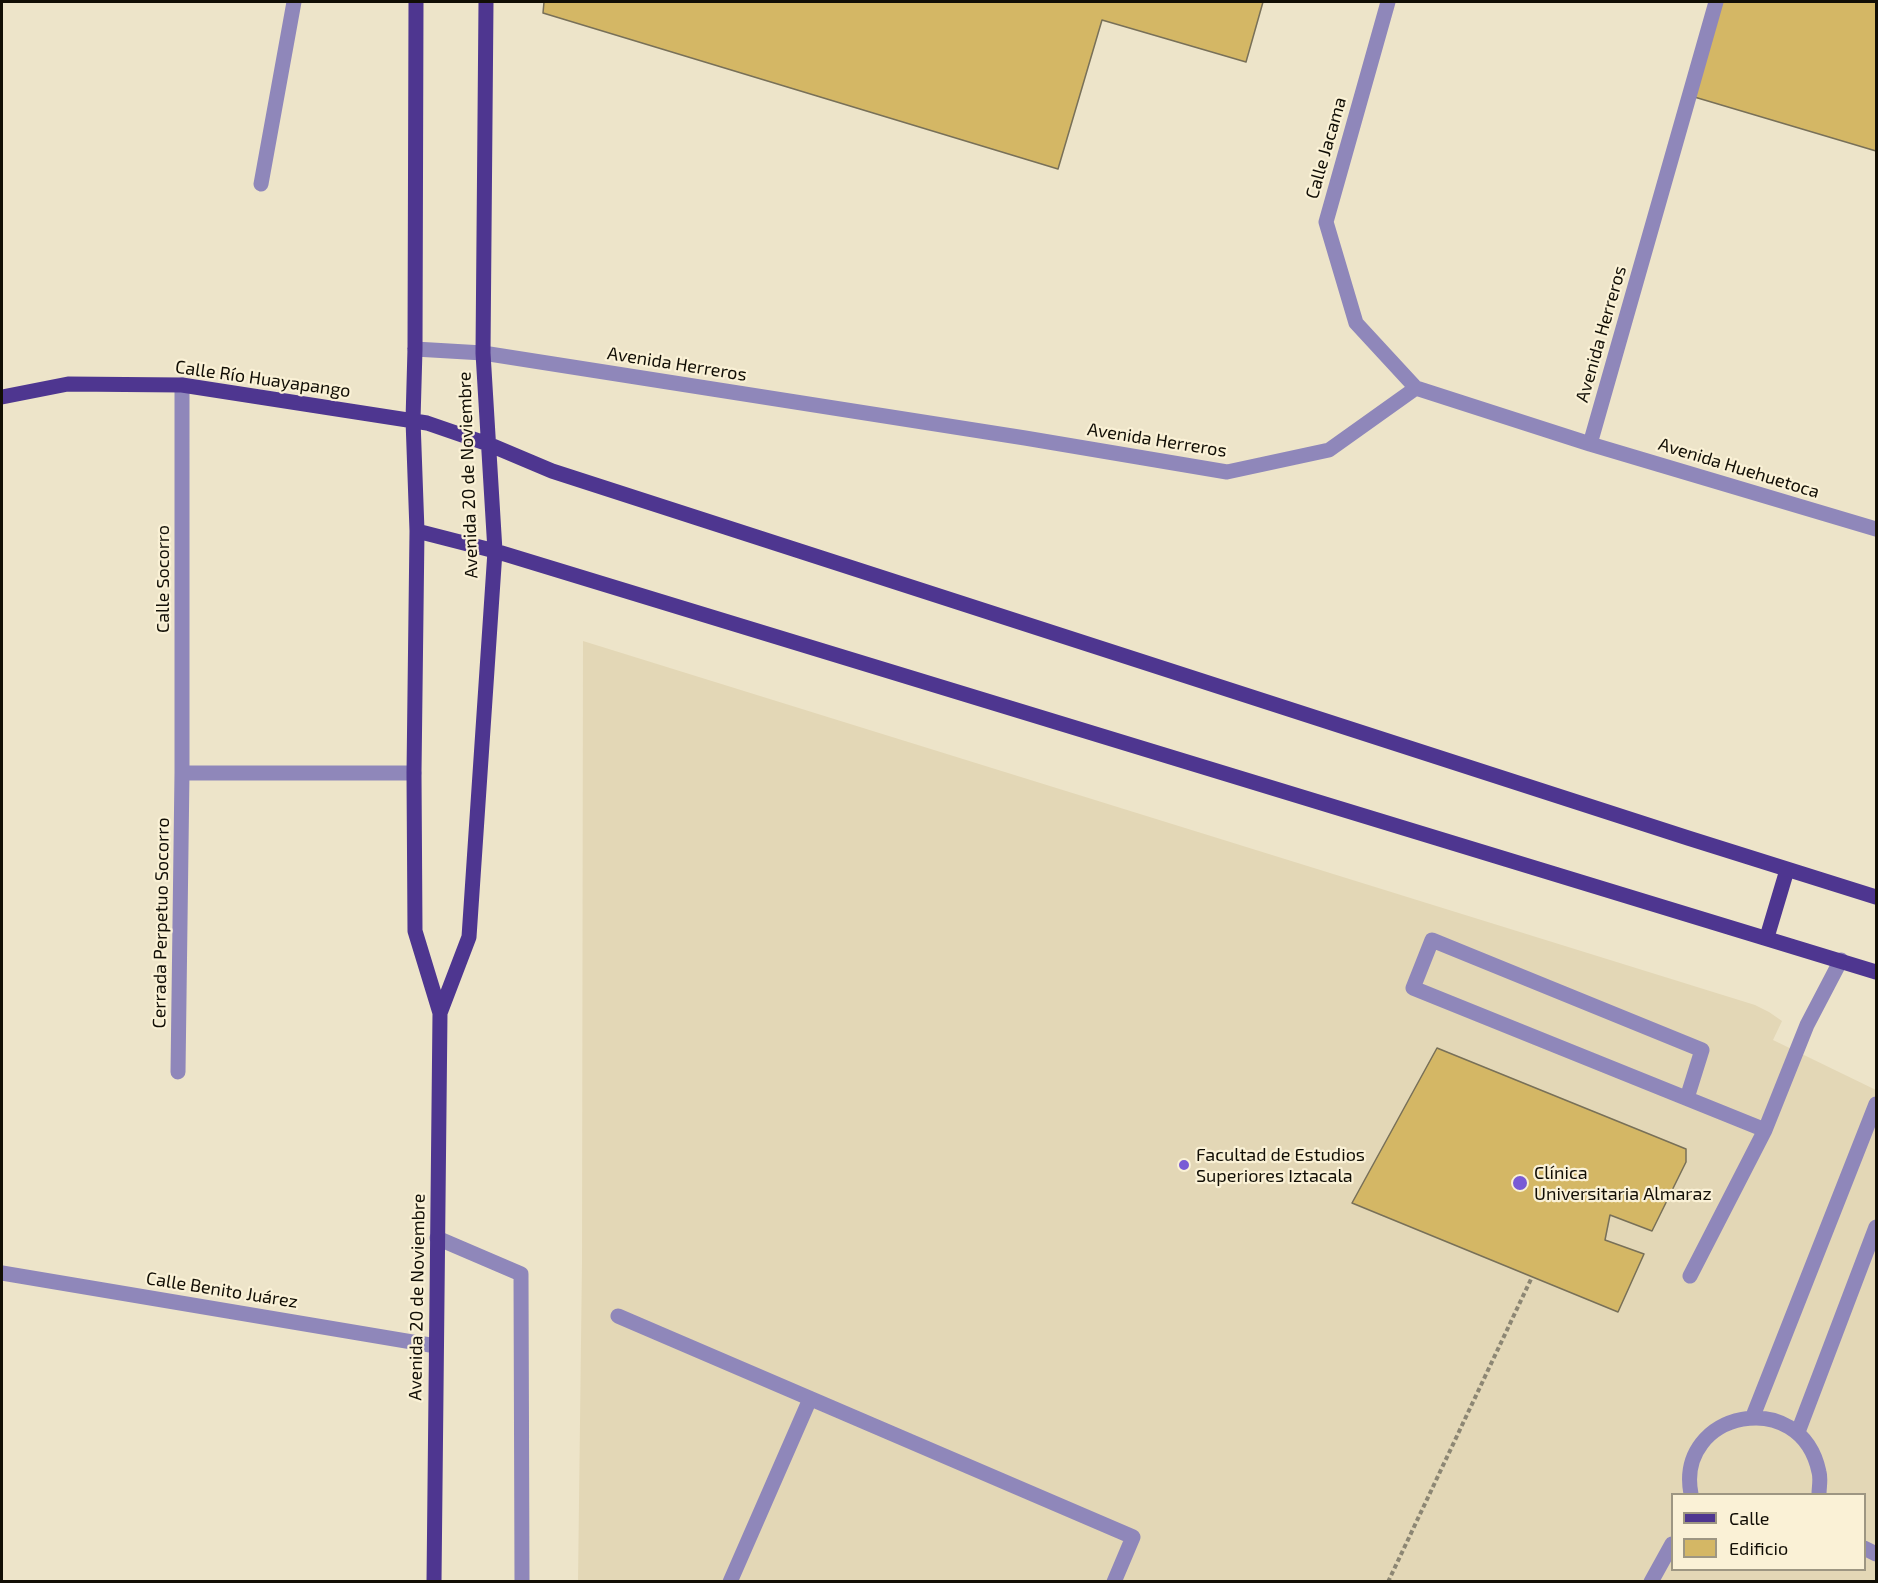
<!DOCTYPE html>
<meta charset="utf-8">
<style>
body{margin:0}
#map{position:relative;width:1878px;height:1583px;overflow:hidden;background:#ede4c9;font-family:"Exo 2",sans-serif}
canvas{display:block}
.frame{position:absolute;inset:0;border:3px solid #110e05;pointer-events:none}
.legend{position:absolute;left:1671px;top:1493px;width:195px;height:78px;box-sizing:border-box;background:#faf1d6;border:2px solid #9d9682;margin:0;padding:8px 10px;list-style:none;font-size:18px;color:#110e05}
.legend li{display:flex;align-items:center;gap:12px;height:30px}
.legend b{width:30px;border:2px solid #9d9682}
</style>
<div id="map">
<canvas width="1878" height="1583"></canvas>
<div class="frame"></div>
<ul class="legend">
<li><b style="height:8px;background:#4e3690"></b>Calle</li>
<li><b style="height:16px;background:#d4b765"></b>Edificio</li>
</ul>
</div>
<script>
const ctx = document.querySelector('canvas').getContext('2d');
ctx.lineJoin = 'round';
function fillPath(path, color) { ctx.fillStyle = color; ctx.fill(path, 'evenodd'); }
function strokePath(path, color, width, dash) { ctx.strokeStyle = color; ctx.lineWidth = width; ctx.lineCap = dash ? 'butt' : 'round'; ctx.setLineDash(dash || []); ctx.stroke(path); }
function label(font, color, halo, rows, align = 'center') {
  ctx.font = font + ' "Exo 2",sans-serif'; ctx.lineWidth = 4.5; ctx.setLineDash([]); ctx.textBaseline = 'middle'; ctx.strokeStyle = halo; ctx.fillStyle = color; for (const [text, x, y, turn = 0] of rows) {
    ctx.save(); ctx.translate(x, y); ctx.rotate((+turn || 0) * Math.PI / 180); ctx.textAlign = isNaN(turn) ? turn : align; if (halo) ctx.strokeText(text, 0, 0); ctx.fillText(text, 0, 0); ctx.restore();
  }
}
fillPath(new Path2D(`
 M 583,641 L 1755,1005 L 1769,1012 L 1782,1021 L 1773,1040 L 1876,1090 L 1876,1581 L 578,1582 L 582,1263 ZM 1672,1494 L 1864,1494 L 1864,1570 L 1672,1570 Z`), '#e3d7b6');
const building = new Path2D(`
 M 544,2 L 1263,2 L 1246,62 L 1102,20 L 1058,169 L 543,13 Z
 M 1721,2 L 1876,2 L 1876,151 L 1691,96 Z
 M 1437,1048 L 1686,1149 L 1686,1162 L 1652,1231 L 1610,1215 L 1605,1240 L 1644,1254 L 1618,1312 L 1352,1203 Z`);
fillPath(building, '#d4b765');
strokePath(building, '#787058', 1.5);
strokePath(new Path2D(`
 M 1388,1582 L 1532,1277`), '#8c8673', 4, [4.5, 3]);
strokePath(new Path2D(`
 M 1388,2 L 1326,222 L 1356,323 L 1416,388 L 1590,444 L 1876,529
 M 261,184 L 294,2
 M 415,349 L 483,353 L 1025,438 L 1227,472 L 1329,450 L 1416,388
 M 1590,444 L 1716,2
 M 182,773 L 414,773
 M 178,1072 L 182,773 L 182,385
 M 1687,1098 L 1702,1050 L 1432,940 L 1413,988 L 1765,1130
 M 437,1238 L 521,1274 L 522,1582
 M 2,1273 L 436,1346
 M 1690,1276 L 1765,1130 L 1807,1025 L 1841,960
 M 618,1316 L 1133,1537 L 1114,1582
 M 1753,1416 L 1876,1104
 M 1798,1432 L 1876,1227
 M 1691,1494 C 1675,1411 1801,1385 1819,1472 C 1821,1479 1819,1487 1819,1494
 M 1864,1548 L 1876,1554
 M 730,1582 L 810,1399
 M 1651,1582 L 1672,1544`), '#8f87ba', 15);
strokePath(new Path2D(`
 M 416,2 L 415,349 L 413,420 L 417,531 L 414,773 L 415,931 L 440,1013 L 434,1582
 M 2,397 L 68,384 L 182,385 L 427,423 L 488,444 L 552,471 L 1688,838 L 1876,897
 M 417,531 L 495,551 L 1876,972
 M 1767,937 L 1787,870
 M 440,1013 L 469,937 L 495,551 L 483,353 L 486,2`), '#4e3690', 15);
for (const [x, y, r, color] of [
 [1184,1165,6,"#795bd5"],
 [1520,1183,8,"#795bd5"]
]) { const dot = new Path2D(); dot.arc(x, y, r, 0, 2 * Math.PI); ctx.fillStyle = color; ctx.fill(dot); strokePath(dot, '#faf1d6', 2); }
label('18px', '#110e05', '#faf1d6', [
 ["Calle Jacama",1326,148,-74],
 ["Avenida Herreros",1601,334,-74],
 ["Avenida Herreros",677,364,9],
 ["Calle Río Huayapango",263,379,8],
 ["Avenida Herreros",1157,440,9],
 ["Avenida Huehuetoca",1739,468,17],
 ["Avenida 20 de Noviembre",468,475,-92],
 ["Calle Socorro",163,579,-90],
 ["Cerrada Perpetuo Socorro",161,923,-89],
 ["Calle Benito Juárez",222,1290,9],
 ["Avenida 20 de Noviembre",417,1297,-89]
]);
label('18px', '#110e05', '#faf1d6', [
 ["Facultad de Estudios",1196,1155],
 ["Superiores Iztacala",1196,1176],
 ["Clínica",1534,1173],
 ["Universitaria Almaraz",1534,1194]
], 'left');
</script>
